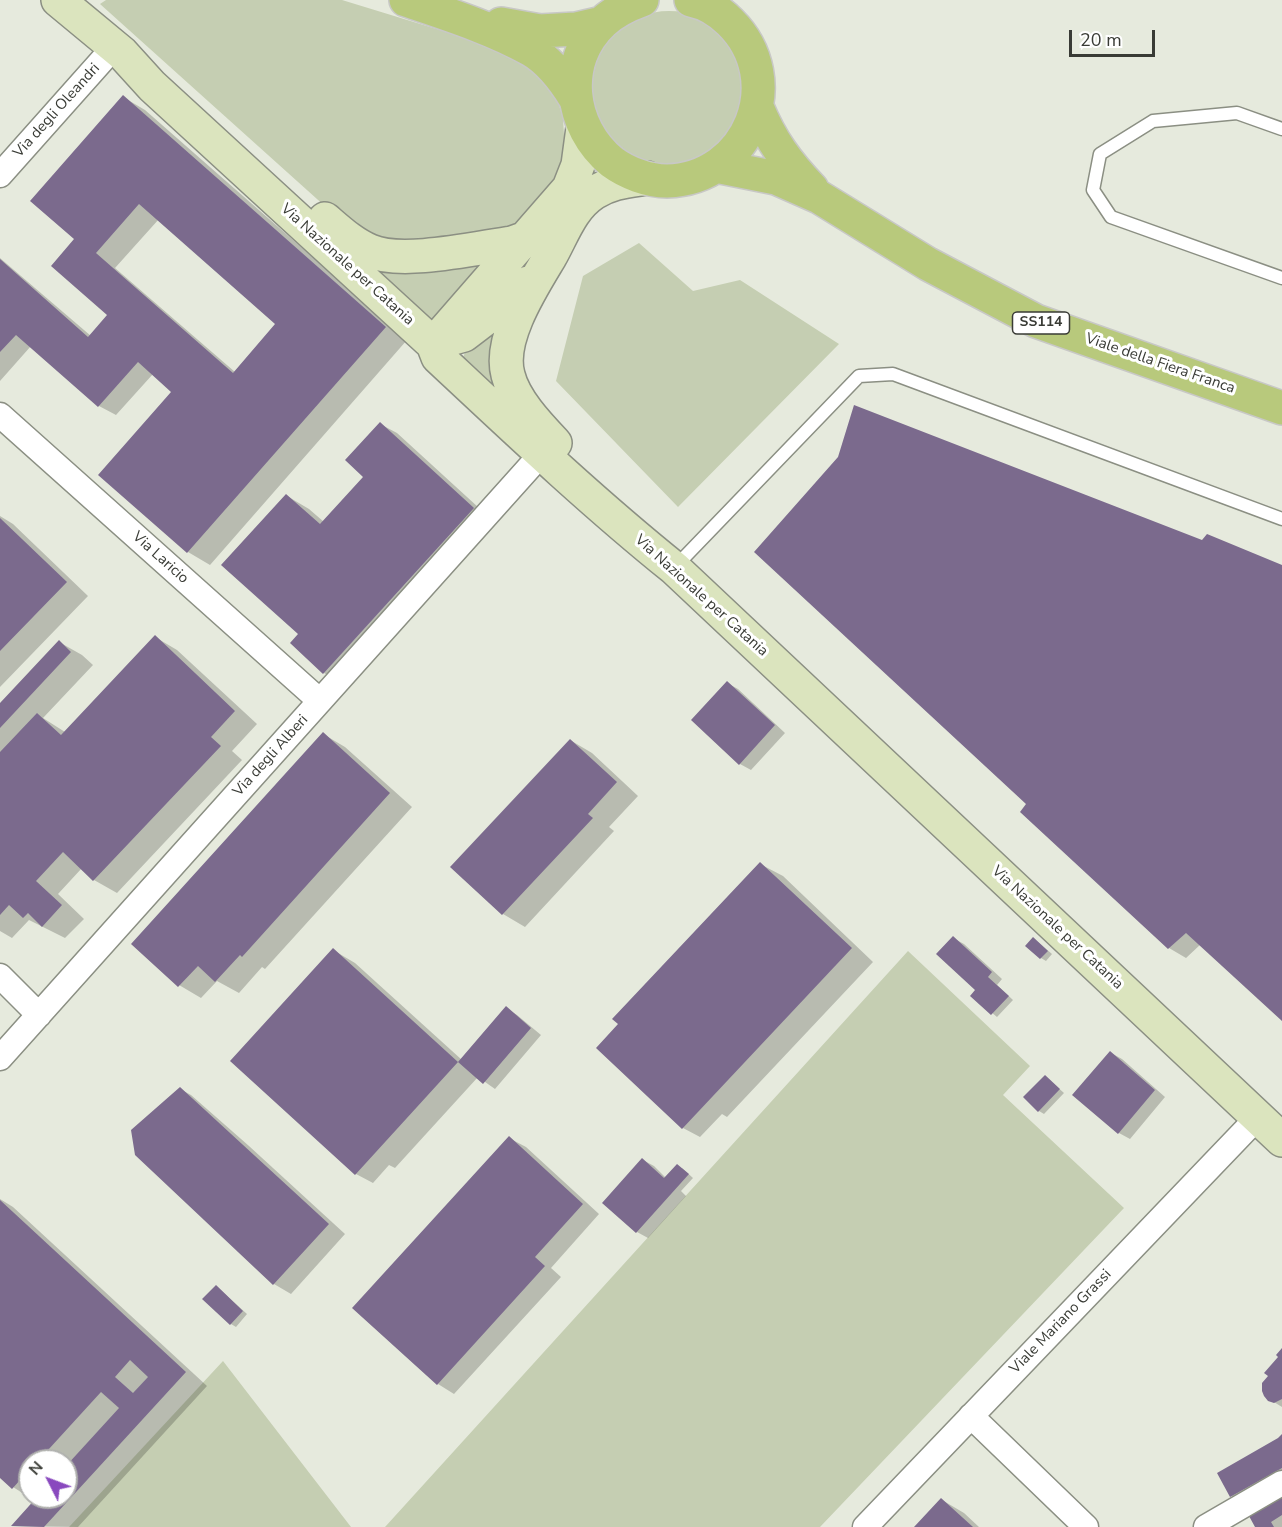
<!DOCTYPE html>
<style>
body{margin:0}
#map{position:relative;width:1282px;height:1527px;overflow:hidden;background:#e6eadd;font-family:"Nunito Sans",sans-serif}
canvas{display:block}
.north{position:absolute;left:18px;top:1449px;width:60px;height:60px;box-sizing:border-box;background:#fff;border:2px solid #b0b1ae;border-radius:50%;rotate:312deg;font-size:16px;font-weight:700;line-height:24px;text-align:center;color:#393b35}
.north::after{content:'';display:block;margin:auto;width:21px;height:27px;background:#8949be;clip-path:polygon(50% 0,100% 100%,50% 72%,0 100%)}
.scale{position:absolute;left:1069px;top:30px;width:86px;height:27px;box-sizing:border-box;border:3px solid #393b35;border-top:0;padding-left:8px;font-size:18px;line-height:21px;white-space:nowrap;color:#393b35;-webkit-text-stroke:4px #fff;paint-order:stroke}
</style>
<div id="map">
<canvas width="1282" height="1527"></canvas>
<div class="north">N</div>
<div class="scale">20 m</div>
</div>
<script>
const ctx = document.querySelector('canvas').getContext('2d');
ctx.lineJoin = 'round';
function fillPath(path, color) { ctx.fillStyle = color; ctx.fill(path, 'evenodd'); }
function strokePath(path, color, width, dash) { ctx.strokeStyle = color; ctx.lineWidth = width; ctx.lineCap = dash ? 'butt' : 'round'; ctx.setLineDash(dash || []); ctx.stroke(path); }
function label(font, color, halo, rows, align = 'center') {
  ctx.font = font + ' "Nunito Sans",sans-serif'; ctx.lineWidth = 6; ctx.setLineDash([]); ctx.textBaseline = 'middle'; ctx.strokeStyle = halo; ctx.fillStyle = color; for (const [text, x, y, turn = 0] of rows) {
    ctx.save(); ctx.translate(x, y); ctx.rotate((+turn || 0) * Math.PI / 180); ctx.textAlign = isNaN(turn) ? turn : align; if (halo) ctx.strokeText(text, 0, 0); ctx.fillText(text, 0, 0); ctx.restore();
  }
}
fillPath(new Path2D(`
 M 106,0 L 342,0 L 479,42 L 528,61 L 554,87 L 563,119 L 565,150 L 552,187 L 533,213 L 512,228 L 483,234 L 390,243 L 337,217 L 100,4 Z
 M592 88a77 77 0 1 1 154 0a77 77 0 1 1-154 0Z
 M 639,243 L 693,291 L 740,280 L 839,344 L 678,507 L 556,381 L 583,276 Z
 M 493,259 L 436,325 L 376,271 Z
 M 505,319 L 497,376 L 492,394 L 461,364 L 466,349 Z
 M 908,951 L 1030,1066 L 1003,1095 L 1124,1208 L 820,1527 L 385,1527 Z
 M 223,1361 L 351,1527 L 69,1527 Z`), '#c5ceb2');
fillPath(new Path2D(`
 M 123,97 L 145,110 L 407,340 L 210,565 L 188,552 L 100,475 L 173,392 L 153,374 L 116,415 L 99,406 L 31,346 L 0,381 L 0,258 L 91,336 L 110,315 L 74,241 ZM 159,219 L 277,324 L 235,372 L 115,268 Z
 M 380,424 L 397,433 L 490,518 L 329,676 L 324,673 L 300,634 L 287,496 L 309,509 L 324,522 L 365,477 Z
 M 0,516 L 13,524 L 88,596 L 0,687 Z
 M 1202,542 L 1282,567 L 1282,1019 L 1201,944 L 1186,958 L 1169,948 L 1022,812 Z
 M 155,637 L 177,650 L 257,724 L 232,751 L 242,760 L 117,893 L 94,880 L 82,868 L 58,894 L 84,919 L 65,938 L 29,920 L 12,938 L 0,931 L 0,705 L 59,642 L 82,655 L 93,665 L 43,718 L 65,732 Z
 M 727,683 L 738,689 L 785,733 L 751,770 L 740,764 Z
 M 323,734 L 345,747 L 412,807 L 265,969 L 262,967 L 239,993 L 217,981 L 201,998 L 179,985 Z
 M 570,740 L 592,753 L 638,796 L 609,827 L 614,831 L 525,927 L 503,914 Z
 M 760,864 L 783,876 L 873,962 L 727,1117 L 722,1114 L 700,1137 L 683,1128 Z
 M 953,938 L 964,944 L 1002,979 L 997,985 L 1013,1000 L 997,1017 L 972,996 L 977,990 Z
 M 1038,942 L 1052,954 L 1046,961 L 1041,958 Z
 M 333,950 L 355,963 L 462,1060 L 506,1008 L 517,1015 L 541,1035 L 495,1089 L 478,1077 L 395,1168 L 389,1165 L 373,1183 L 356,1174 Z
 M 1111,1053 L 1122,1059 L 1165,1097 L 1130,1139 L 1119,1133 Z
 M 1045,1076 L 1064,1093 L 1044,1114 L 1039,1111 Z
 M 180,1089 L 191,1095 L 249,1146 L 345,1234 L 291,1294 L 274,1284 L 137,1155 Z
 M 509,1138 L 526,1147 L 599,1214 L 551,1268 L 561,1277 L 454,1394 L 438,1384 Z
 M 643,1160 L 654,1166 L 666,1178 L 682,1168 L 693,1178 L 681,1191 L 686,1196 L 648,1238 L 637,1232 Z
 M 0,1199 L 13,1207 L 207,1386 L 78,1527 L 13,1526 L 40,1497 L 66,1497 L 66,1461 L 30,1461 L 30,1487 L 24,1494 L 13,1487 L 0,1475 Z
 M 216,1286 L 247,1314 L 236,1327 L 231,1324 Z
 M 1282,1350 L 1282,1407 L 1269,1399 Z
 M 1282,1436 L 1282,1480 L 1242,1503 L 1231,1496 Z
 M 1282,1498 L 1282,1527 L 1257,1527 Z
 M 942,1500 L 964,1513 L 979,1527 L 916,1527 Z`), '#0003');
fillPath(new Path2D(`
 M 123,95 L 386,327 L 187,553 L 98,475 L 171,392 L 138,362 L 98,407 L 16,335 L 0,352 L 0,259 L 88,337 L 107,315 L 51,266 L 74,239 L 30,201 ZM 139,204 L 275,324 L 233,373 L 96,253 Z
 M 854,405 L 1202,540 L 1207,534 L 1282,565 L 1282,1021 L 1186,933 L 1168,949 L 1020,812 L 1026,804 L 754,552 L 838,457 Z
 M 380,422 L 474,508 L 323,674 L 290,643 L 298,634 L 221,565 L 286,494 L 320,524 L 363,477 L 345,460 Z
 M 0,518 L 67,582 L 0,651 Z
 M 155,635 L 235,711 L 211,737 L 221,746 L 93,881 L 63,852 L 36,881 L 62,905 L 42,927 L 28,913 L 23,918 L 9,905 L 0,915 L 0,752 L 37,713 L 61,735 Z
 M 59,640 L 71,652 L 0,728 L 0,703 Z
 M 727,681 L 775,725 L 739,765 L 691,720 Z
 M 323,732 L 390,793 L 242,957 L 240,955 L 215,982 L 198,966 L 178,987 L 131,944 Z
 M 570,739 L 617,782 L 588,814 L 593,818 L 502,915 L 450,867 Z
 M 760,862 L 852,948 L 682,1129 L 596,1048 L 618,1024 L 612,1019 Z
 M 953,936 L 992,972 L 988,977 L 1009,996 L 991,1015 L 970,996 L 975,990 L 936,954 Z
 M 1033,937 L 1048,951 L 1040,959 L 1025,946 Z
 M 333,948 L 458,1062 L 506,1006 L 531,1028 L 483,1084 L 458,1062 L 355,1175 L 230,1061 Z
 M 1110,1051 L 1155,1090 L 1118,1134 L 1072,1095 Z
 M 1045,1075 L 1060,1089 L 1038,1112 L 1023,1097 Z
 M 180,1087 L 329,1224 L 273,1285 L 135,1155 L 131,1130 Z
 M 509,1136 L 583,1204 L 535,1257 L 545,1266 L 437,1385 L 352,1308 Z
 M 642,1158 L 664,1178 L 677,1164 L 689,1174 L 636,1233 L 602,1203 Z
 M 0,1200 L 186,1372 L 44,1527 L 11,1526 L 37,1497 L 66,1497 L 66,1466 L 119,1408 L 101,1392 L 38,1461 L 30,1461 L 30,1469 L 12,1489 L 0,1478 ZM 130,1360 L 148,1377 L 133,1393 L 115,1377 Z
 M 216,1285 L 243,1311 L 230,1325 L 202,1299 Z
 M 1282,1348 L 1282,1399 L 1274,1403 L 1268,1401 L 1264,1396 L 1262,1391 L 1262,1383 L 1268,1376 L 1264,1373 L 1278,1357 L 1276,1355 Z
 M 1282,1434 L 1282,1468 L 1230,1497 L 1217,1473 L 1278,1438 Z
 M 1282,1496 L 1282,1515 L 1271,1522 L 1274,1527 L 1255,1527 L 1249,1516 Z
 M 941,1498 L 973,1527 L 914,1527 Z`), '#7b6a8d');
const lane = new Path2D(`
 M 1282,129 L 1237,113 L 1153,121 L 1100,154 L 1093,190 L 1111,217 L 1282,278
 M 674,568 L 859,376 L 893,374 L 1282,519`);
const street = new Path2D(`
 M 0,175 L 114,47
 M 0,415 L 320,701
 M 0,976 L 39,1015
 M 0,1058 L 553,441
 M 971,1416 L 1086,1527
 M 865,1527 L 1258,1117
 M 1206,1527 L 1282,1483`);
const secondary = new Path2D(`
 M 58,0 L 122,53 L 152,86 L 433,344 L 438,357 C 515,429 592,502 674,568 L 1282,1140
 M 325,219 C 339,231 353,244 370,251 C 402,265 476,248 512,243 L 526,238
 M 446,340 L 464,335 L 506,303 L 528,283
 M 433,344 L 569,188 L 578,165 L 583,128
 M 555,443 C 538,425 514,400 508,375 C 498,339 532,287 550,257 C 563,234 571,208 594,193 C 611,182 627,181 647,178`);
const primary = new Path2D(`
 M 406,0 C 447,14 494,29 531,50 C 550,61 564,80 575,98
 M 642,0 C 628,5 615,11 603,22 C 561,61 569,127 612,162 C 627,173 648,181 667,181 C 749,179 789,80 730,22 C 720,12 706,3 691,0
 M 501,24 L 540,31 L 576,29 L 602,23
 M 757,107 C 771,141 787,163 812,189
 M 716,166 L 776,178 L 819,197 L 928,264 L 1036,321 L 1282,408`);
strokePath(lane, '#8b8f83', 15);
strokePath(street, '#8b8f83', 27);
strokePath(secondary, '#8b8f83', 36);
strokePath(primary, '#c8c8c6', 36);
strokePath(lane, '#fff', 12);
strokePath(street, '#fff', 24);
strokePath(secondary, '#dbe4be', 33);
strokePath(primary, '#b8c97c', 33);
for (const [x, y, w] of [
 [1041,323,57]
]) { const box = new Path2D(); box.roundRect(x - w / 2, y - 11, w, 22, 4.5); ctx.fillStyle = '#fff'; ctx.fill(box); strokePath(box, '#393b35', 1.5); }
label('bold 14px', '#393b35', null, [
 ["SS114",1041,323]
]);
label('15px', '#393b35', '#fff', [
 ["Via degli Oleandri",57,111,-48],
 ["Via Nazionale per Catania",347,265,42],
 ["Viale della Fiera Franca",1160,364,19],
 ["Via Laricio",160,558,42],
 ["Via Nazionale per Catania",701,596,42],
 ["Via degli Alberi",271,756,-48],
 ["Via Nazionale per Catania",1057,928,43],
 ["Viale Mariano Grassi",1061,1322,-46]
]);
</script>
